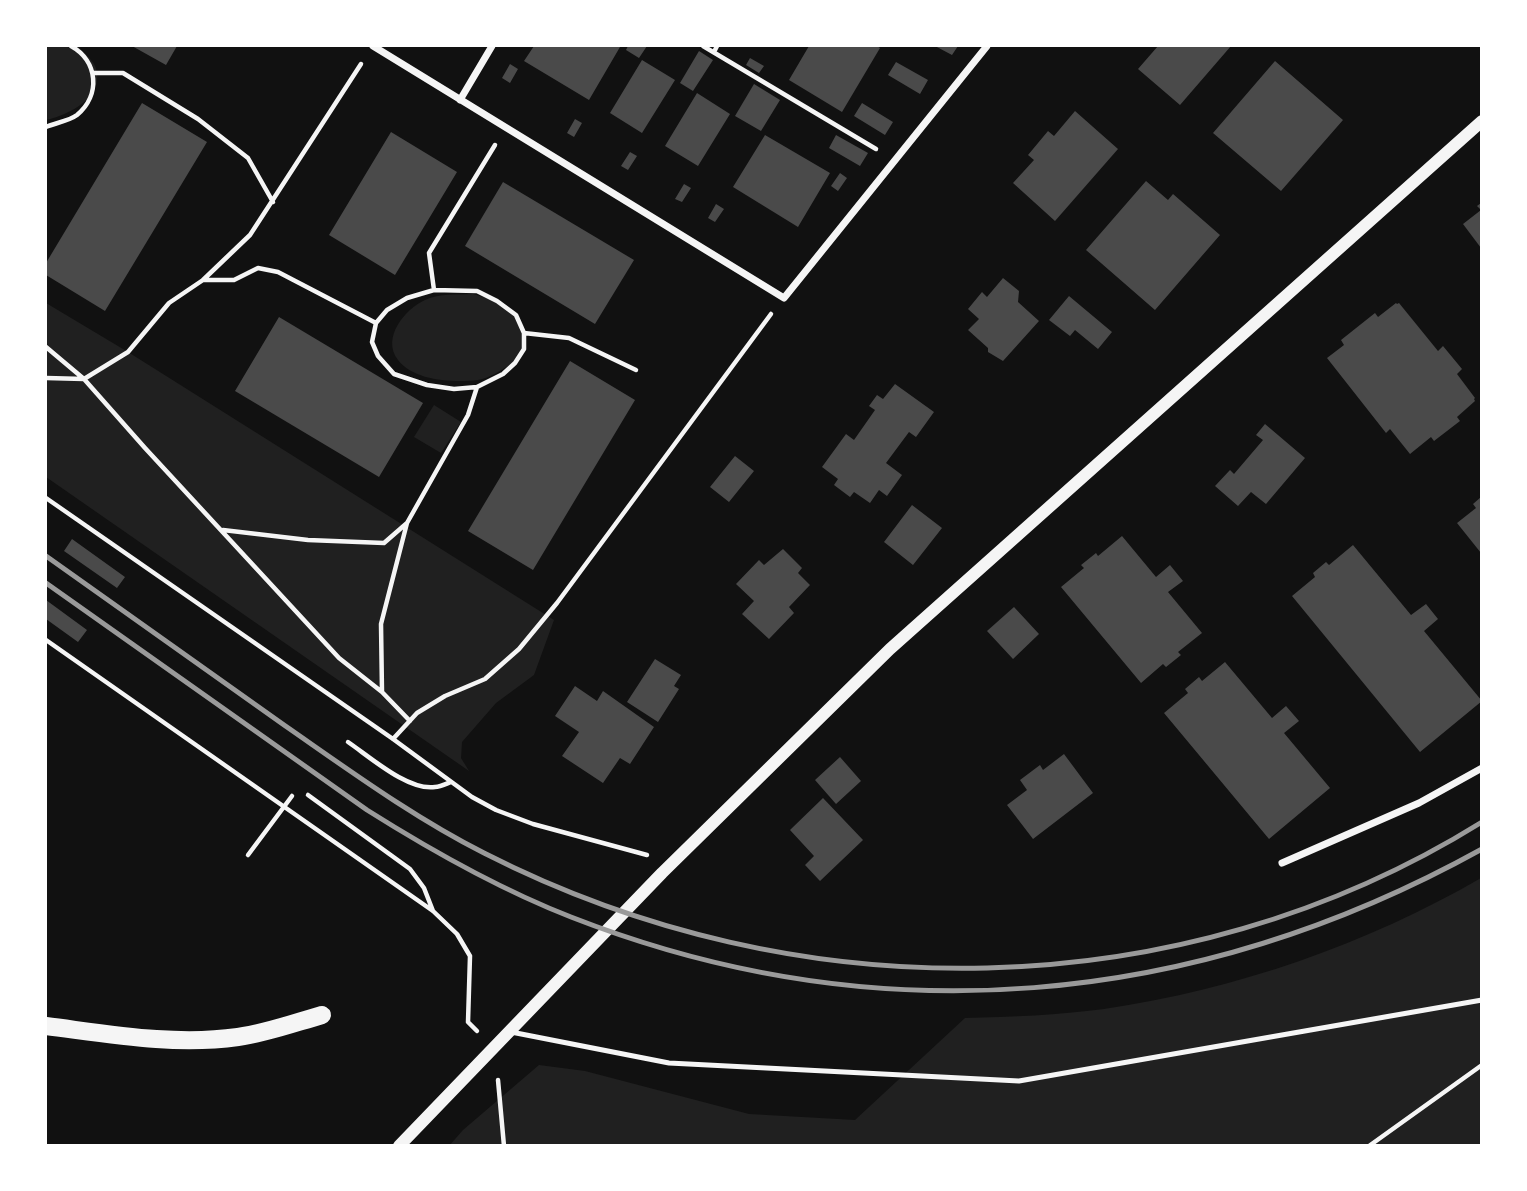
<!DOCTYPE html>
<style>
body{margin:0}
#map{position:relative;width:1527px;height:1191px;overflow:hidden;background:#111;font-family:Raleway,sans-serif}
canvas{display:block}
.frame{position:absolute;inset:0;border:47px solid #fff;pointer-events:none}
</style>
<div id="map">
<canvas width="1527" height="1191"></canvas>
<div class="frame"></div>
</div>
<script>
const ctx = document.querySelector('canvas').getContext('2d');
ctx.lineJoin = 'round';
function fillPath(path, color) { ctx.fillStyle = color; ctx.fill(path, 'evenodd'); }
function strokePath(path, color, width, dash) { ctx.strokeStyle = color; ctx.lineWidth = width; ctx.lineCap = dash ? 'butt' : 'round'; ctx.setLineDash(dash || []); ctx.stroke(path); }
fillPath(new Path2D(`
 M 46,46 L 77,46 C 82,51 92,59 95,66 C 107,96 69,115 46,120 Z
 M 473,294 C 482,297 496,299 504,304 C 522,317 533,348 512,363 C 502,370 490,378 478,380 C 454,383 414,381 398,360 C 381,338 405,309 425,300 C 440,293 457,295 473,294 Z
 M 46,303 L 128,352 L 554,620 L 534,675 L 496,703 L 462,742 L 461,758 L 469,771 L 46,477 Z
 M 434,405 L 461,422 L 441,453 L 414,437 Z
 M 1481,878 L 1481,1145 L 449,1146 L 463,1130 L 539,1065 L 585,1071 L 749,1114 L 855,1120 L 965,1018 C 1012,1017 1058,1015 1104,1009 C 1235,990 1367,944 1481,878 Z`), '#202020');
fillPath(new Path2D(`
 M 132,46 L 177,46 L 166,65 Z
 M 534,46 L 618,46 L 620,47 L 589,100 L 524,61 Z
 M 628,46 L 647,46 L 639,58 L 626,50 Z
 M 809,46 L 877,46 L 880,48 L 842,112 L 789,80 Z
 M 935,46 L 958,46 L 952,55 Z
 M 1158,46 L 1231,46 L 1180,105 L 1138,69 Z
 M 699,51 L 713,60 L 693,91 L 680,83 Z
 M 750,58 L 764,66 L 759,73 L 746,65 Z
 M 642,60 L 675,80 L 642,133 L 610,113 Z
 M 1275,61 L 1343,120 L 1281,191 L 1213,133 Z
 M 896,62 L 928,80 L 920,94 L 888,75 Z
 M 510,64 L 518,69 L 510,83 L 502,78 Z
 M 754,84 L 780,100 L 761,131 L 735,116 Z
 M 697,93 L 730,114 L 698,166 L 665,146 Z
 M 142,103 L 207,142 L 105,311 L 46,275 L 46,263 Z
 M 862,103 L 893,122 L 885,135 L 854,116 Z
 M 1075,111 L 1118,149 L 1055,221 L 1013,183 L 1034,160 L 1028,155 L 1048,131 L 1054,136 Z
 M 575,119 L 582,123 L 574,137 L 567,133 Z
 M 391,132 L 457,172 L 395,275 L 329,235 Z
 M 765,135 L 830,173 L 798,227 L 733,187 Z
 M 836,135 L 868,153 L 860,166 L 829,148 Z
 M 630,152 L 637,156 L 628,170 L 621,166 Z
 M 840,173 L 847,178 L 838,191 L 831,186 Z
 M 1146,181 L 1168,200 L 1173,194 L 1220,235 L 1155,310 L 1086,250 Z
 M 503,182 L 634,260 L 595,324 L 465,246 Z
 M 684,184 L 691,188 L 682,202 L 675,199 Z
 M 1481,203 L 1481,248 L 1463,224 L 1481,210 L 1477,206 Z
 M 716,204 L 724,209 L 715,222 L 708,218 Z
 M 1003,278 L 1019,291 L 1018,302 L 1039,321 L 1003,361 L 988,352 L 988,348 L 968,330 L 979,319 L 968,309 L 982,292 L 987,297 Z
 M 1069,296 L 1112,332 L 1098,349 L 1075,330 L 1070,336 L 1049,320 Z
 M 1396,303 L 1397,304 L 1399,303 L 1438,351 L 1443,346 L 1462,369 L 1457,374 L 1475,398 L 1474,399 L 1475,401 L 1457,417 L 1460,421 L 1434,441 L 1431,437 L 1410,454 L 1390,429 L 1386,433 L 1327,358 L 1344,345 L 1341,340 L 1375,313 L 1378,317 Z
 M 279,317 L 423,403 L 379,477 L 235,391 Z
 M 570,361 L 635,400 L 533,570 L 468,531 Z
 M 895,384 L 934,412 L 916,437 L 909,432 L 886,463 L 902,475 L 887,496 L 879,490 L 870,503 L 854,492 L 850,497 L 834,485 L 838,479 L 822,467 L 846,434 L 854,440 L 875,410 L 869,406 L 877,395 L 883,399 Z
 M 1265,424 L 1305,458 L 1266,504 L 1251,492 L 1238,506 L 1215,486 L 1230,470 L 1234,474 L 1263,440 L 1256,435 Z
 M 735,456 L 754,471 L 729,502 L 710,487 Z
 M 1481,497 L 1481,553 L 1457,523 L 1476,508 L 1473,504 Z
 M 912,505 L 942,528 L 913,565 L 884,542 Z
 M 1122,536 L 1156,577 L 1170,565 L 1183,581 L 1168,592 L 1202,633 L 1178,652 L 1181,655 L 1166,667 L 1163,664 L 1141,683 L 1061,587 L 1084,568 L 1081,565 L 1096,553 L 1098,556 Z
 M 72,539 L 125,577 L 117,588 L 64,551 Z
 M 1353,545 L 1411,615 L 1426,604 L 1438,619 L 1424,631 L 1482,701 L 1420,752 L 1292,596 L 1315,577 L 1313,573 L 1326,562 L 1329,565 Z
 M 783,549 L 802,568 L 798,573 L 810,585 L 789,607 L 794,613 L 769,639 L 742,614 L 754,601 L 736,584 L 759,560 L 764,565 Z
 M 46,600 L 87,630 L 78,642 L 46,619 Z
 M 1014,607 L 1039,634 L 1013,659 L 987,631 Z
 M 655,659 L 681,675 L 674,686 L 679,689 L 658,722 L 627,702 Z
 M 1225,662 L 1272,718 L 1286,706 L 1299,721 L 1284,733 L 1330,788 L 1269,839 L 1164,713 L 1188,693 L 1185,689 L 1199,677 L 1202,681 Z
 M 575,686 L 597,701 L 603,691 L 654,727 L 630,764 L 620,758 L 603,783 L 562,756 L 579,732 L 555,716 Z
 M 1064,754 L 1093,793 L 1033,839 L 1007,805 L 1027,790 L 1020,780 L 1040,765 L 1043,770 Z
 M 840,757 L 861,781 L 836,804 L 815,780 Z
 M 823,798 L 863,840 L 820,881 L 805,865 L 814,856 L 790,830 Z`), '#4a4a4a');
strokePath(new Path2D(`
 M 703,46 L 876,149
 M 714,52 L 717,46
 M 94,73 L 123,73 L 198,119 L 248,158 L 273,202
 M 46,127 C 55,123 69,121 77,115 C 101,95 98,61 71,46
 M 203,280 L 234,280 L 258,268 L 278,272 L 376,323
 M 434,290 L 429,253 L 495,145
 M 524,333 L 569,338 L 636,370
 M 46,347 L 84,379 L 145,448 L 339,658 L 382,692
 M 46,378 L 84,379 L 128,352 L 169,303 L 203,280 L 250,235 L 361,64
 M 46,498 L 393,739 L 472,797 L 496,810 L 533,824 L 647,855
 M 407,523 L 468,415 L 477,387 L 503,374 L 515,363 L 524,349 L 524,333 L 516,315 L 497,301 L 477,291 L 434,290 L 407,298 L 387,310 L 376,323 L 372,342 L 378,356 L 394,374 L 427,385 L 454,389 L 477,387
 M 223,530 L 308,540 L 384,543 L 407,523 L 381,624 L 382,692 L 410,721
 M 46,640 L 433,911 L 457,934 L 470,956 L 468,1022 L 477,1031
 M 393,739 L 417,713 L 445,696 L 485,679 L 519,649 L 557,603 L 771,314
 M 348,742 C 370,757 408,791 435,787 C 440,787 446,784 451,782
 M 308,795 L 410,869 L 424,888 L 433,911
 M 248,855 L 292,796
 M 498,1080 L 504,1146
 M 1369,1146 L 1482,1065`), '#f5f5f5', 4.5);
strokePath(new Path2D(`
 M 511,1032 L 669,1063 L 1019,1081 L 1482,1000`), '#f5f5f5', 5);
strokePath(new Path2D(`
 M 373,46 L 784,298 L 987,46
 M 460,100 L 492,46
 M 1282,863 L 1419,803 L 1482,768`), '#f5f5f5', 7);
strokePath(new Path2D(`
 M 399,1146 L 662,873 L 890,649 L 1482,121`), '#f5f5f5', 12);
strokePath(new Path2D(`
 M 46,1026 C 109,1034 174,1046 238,1037 C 267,1033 294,1023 322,1015`), '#f5f5f5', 18);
strokePath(new Path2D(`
 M 46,556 C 125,612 205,669 284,725 C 349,770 413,817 484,853 C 797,1013 1180,1010 1482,822
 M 46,583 L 367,810 C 432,851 499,889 571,917 C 878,1037 1195,1008 1482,849`), '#9a9a9a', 5);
</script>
